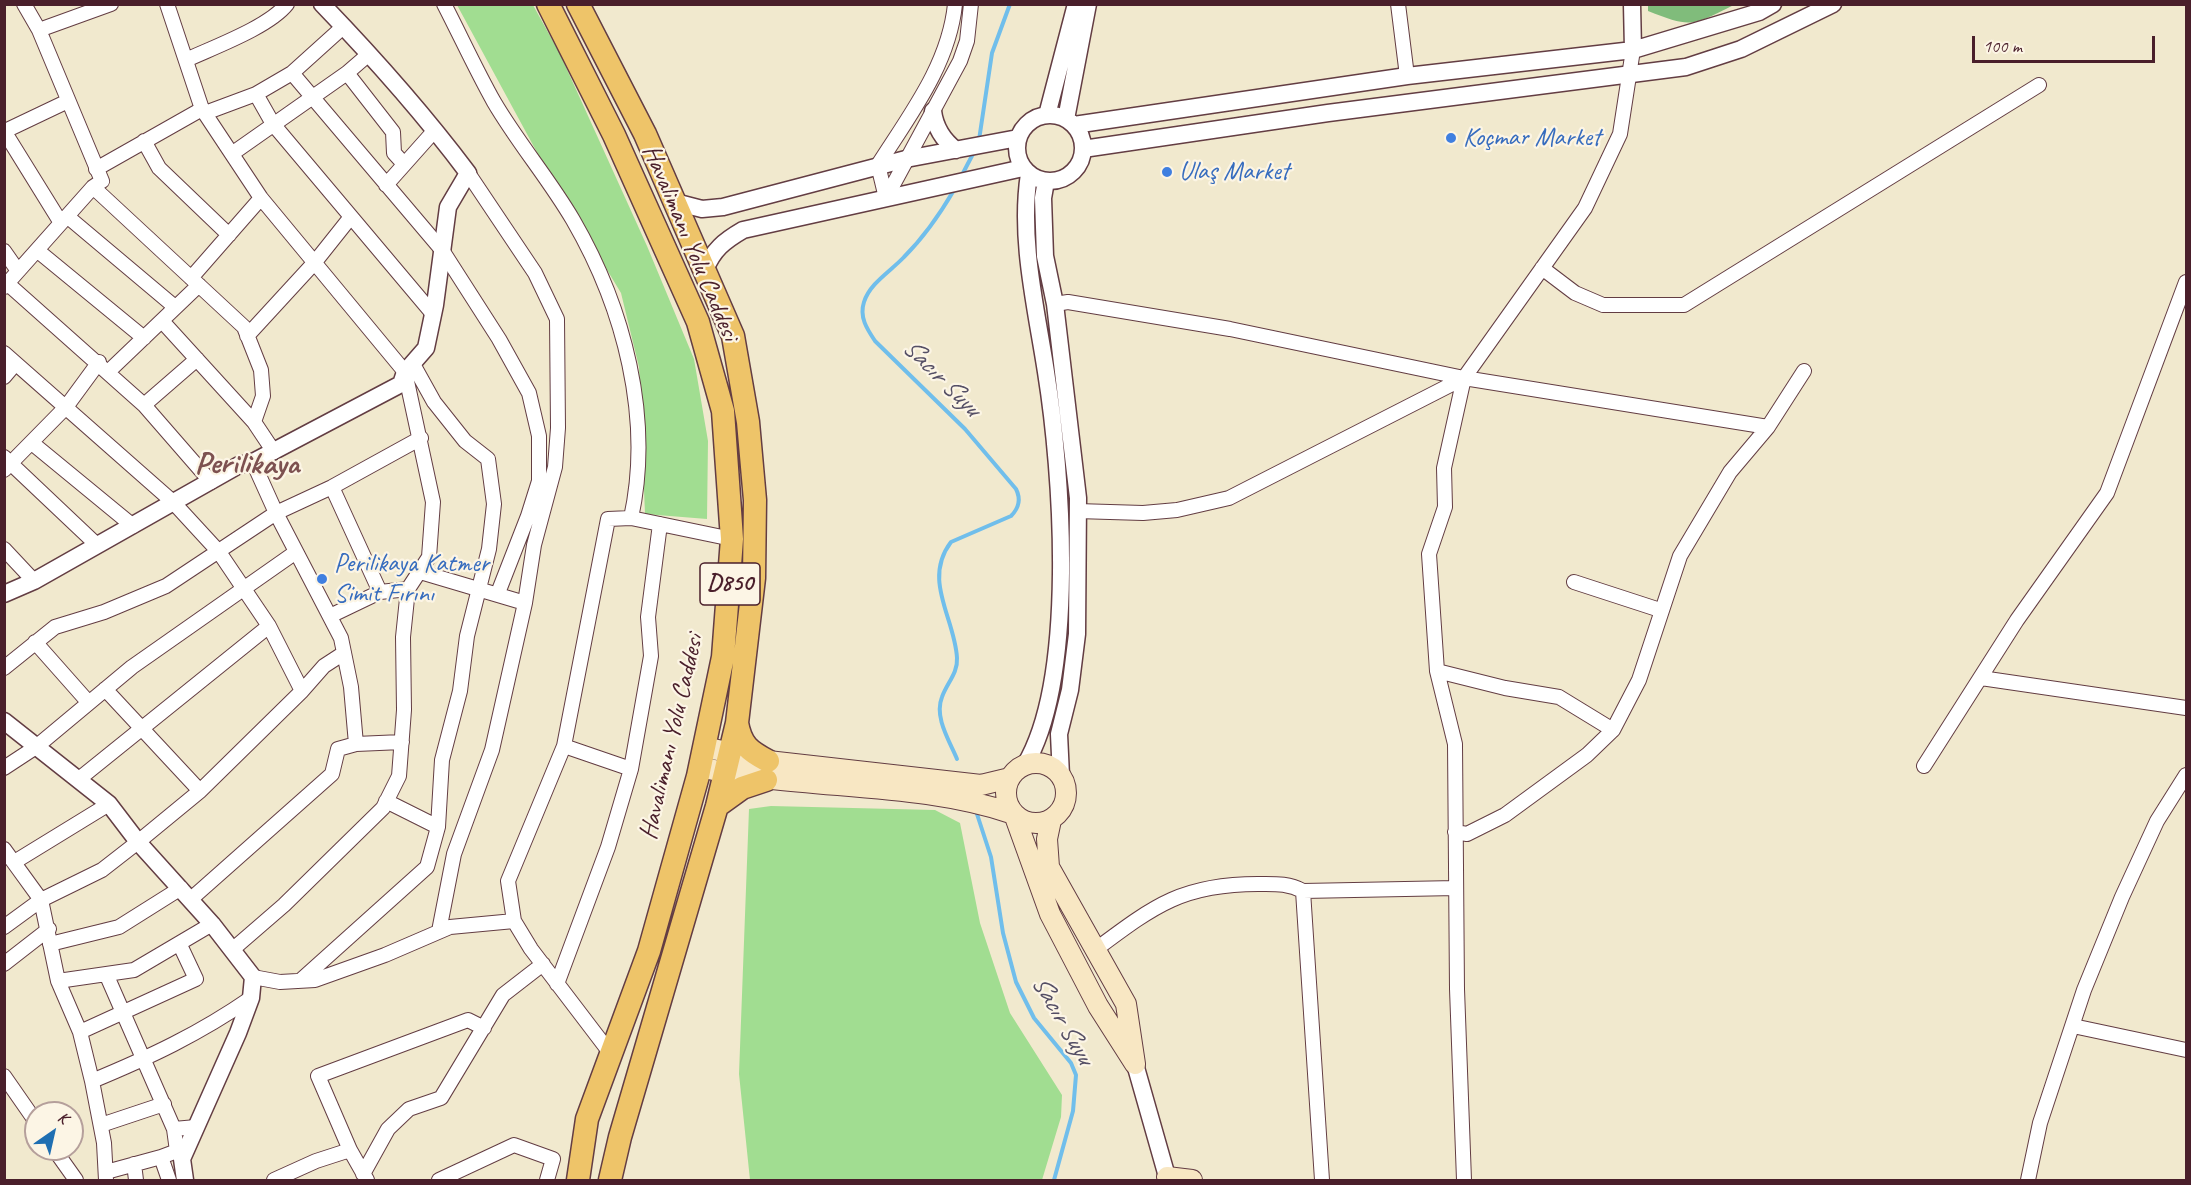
<!DOCTYPE html>
<meta charset="utf-8">
<style>
body{margin:0}
#map{position:relative;width:2191px;height:1185px;overflow:hidden;background:#f1e9ce;font-family:Caveat,sans-serif}
canvas{display:block}
.frame{position:absolute;inset:0;border:6px solid #4a1f2b;pointer-events:none}
.north{position:absolute;left:24px;top:1101px;width:60px;height:60px;box-sizing:border-box;background:#fcf5e5;border:2px solid #b59f9b;border-radius:50%;rotate:34deg;font-size:16px;font-weight:700;line-height:24px;text-align:center;color:#4a1f2b}
.north::after{content:'';display:block;margin:auto;width:21px;height:27px;background:#1f6fb2;clip-path:polygon(50% 0,100% 100%,50% 72%,0 100%)}
.scale{position:absolute;left:1972px;top:36px;width:183px;height:27px;box-sizing:border-box;border:3px solid #4a1f2b;border-top:0;padding-left:8px;font-size:18px;line-height:21px;white-space:nowrap;color:#4a1f2b;-webkit-text-stroke:4px #fcf5e5;paint-order:stroke}
</style>
<div id="map">
<canvas width="2191" height="1185"></canvas>
<div class="frame"></div>
<div class="north">K</div>
<div class="scale">100 m</div>
</div>
<script>
const ctx = document.querySelector('canvas').getContext('2d');
ctx.lineJoin = 'round';
function fillPath(path, color) { ctx.fillStyle = color; ctx.fill(path, 'evenodd'); }
function strokePath(path, color, width, dash) { ctx.strokeStyle = color; ctx.lineWidth = width; ctx.lineCap = dash ? 'butt' : 'round'; ctx.setLineDash(dash || []); ctx.stroke(path); }
function label(font, color, halo, rows, align = 'center') {
  ctx.font = font + ' Caveat,sans-serif'; ctx.lineWidth = 4.5; ctx.setLineDash([]); ctx.textBaseline = 'middle'; ctx.strokeStyle = halo; ctx.fillStyle = color; for (const [text, x, y, turn = 0] of rows) {
    ctx.save(); ctx.translate(x, y); ctx.rotate((+turn || 0) * Math.PI / 180); ctx.textAlign = isNaN(turn) ? turn : align; if (halo) ctx.strokeText(text, 0, 0); ctx.fillText(text, 0, 0); ctx.restore();
  }
}
fillPath(new Path2D(`
 M 457,5 L 533,5 L 560,54 L 647,246 L 694,359 L 708,441 L 707,519 L 645,514 L 639,367 L 621,293 L 546,169 Z
 M 771,806 L 935,810 L 960,823 L 980,923 L 1010,1013 L 1062,1095 L 1061,1117 L 1042,1180 L 750,1180 L 739,1074 L 749,809 Z`), '#a1dd91');
fillPath(new Path2D(`
 M 1648,5 L 1734,5 C 1693,25 1693,29 1648,11 Z`), '#80bc7b');
strokePath(new Path2D(`
 M 979,140 L 992,53 L 1010,4
 M 962,175 L 975,150
 M 954,190 C 940,214 924,237 904,257 C 891,271 870,283 864,302 C 859,317 867,329 875,341 L 965,429 L 1016,489 C 1021,499 1019,508 1011,516 L 951,542 C 922,580 955,618 957,658 C 958,673 947,683 942,697 C 934,717 949,740 957,759
 M 976,811 L 991,857 L 1003,933 L 1016,982 L 1034,1018 L 1071,1063 L 1076,1075 L 1073,1111 L 1054,1180`), '#70beeb', 4);
const minor = new Path2D(`
 M 167,4 L 202,109 L 261,198 L 405,372 L 433,502 L 429,557 L 408,589 L 403,637 L 404,710 L 399,776 L 383,808 L 284,905 L 232,950
 M 444,4 C 461,37 476,70 494,102 C 518,143 549,179 573,220 C 624,308 653,418 631,518 L 732,539
 M 1398,4 L 1407,76
 M 39,30 L 111,4
 M 186,60 C 214,47 269,27 287,4
 M 292,73 L 442,250 L 499,339 L 529,393 L 539,436 L 539,481 L 528,516 L 498,593
 M 347,73 L 393,132 L 394,153 L 404,164
 M 256,94 L 273,124 L 433,314
 M 205,113 L 256,94 L 292,73 L 343,27
 M 4,131 L 61,223
 M 5,131 L 68,101
 M 144,141 L 159,168 L 229,235
 M 233,153 L 347,73 L 369,54
 M 96,169 L 202,109
 M 386,185 L 435,130
 M 93,187 L 244,327 L 261,370 L 263,396 L 254,422 L 274,452
 M 886,198 L 878,165 C 909,116 949,65 955,4
 M 886,198 L 960,61 L 967,41 L 971,4
 M 68,217 L 175,307
 M 4,251 L 18,271
 M 38,251 L 144,338
 M 1542,268 L 1575,293 L 1603,305 L 1684,305 L 2039,85
 M 191,278 L 261,198
 M 8,284 L 144,405 L 211,482
 M 4,287 L 93,187 L 102,181 L 39,30 L 24,4
 M 1055,304 L 1068,302 L 1230,329 L 1464,378 L 1768,427
 M 162,321 L 254,422
 M 247,336 L 315,262 L 350,218
 M 4,353 L 173,502 L 219,552 L 269,626 L 302,691 L 200,791 L 138,842 L 102,870 L 41,900 L 4,927
 M 108,372 L 199,285
 M 4,377 L 15,364
 M 144,405 L 197,359
 M 32,443 L 133,526
 M 4,457 L 97,545
 M 253,462 L 276,513 L 341,638 L 351,687 L 356,744 L 402,742
 M 4,470 L 66,407 L 99,362
 M 332,487 L 380,592
 M 1077,511 L 1143,513 L 1177,510 L 1229,498 L 1464,378 L 1585,208 L 1620,134 L 1633,50
 M 4,549 L 34,581
 M 417,571 L 525,603
 M 1574,582 L 1660,610
 M 330,616 L 380,592 L 408,589
 M 35,642 L 89,703
 M 4,668 L 55,627 L 104,612 L 166,586 L 276,513 L 332,487 L 421,438
 M 1437,671 L 1505,688 L 1559,697 L 1613,730
 M 1981,678 L 2186,708
 M 105,689 L 200,791
 M 302,691 L 324,666 L 344,653
 M 564,746 L 631,769
 M 1924,766 L 2017,620 L 2107,493 L 2186,282
 M 4,768 L 36,747 L 132,667 L 296,552
 M 79,779 L 269,626
 M 386,801 L 438,827
 M 1455,832 L 1467,834 L 1505,815 L 1587,755 L 1613,730 L 1639,680 L 1680,556 L 1730,472 L 1768,427 L 1804,371
 M 4,849 L 41,900 L 58,981 L 80,1032 L 92,1081 L 104,1143 L 106,1180
 M 16,861 L 109,804
 M 1303,891 L 1456,888
 M 191,899 L 332,774 L 338,749 L 356,744
 M 514,921 L 531,949 L 611,1054
 M 439,931 L 454,854 L 492,750 L 525,603 L 534,545 L 555,467 L 558,428 L 557,319 L 535,273 L 468,173
 M 50,944 L 119,927 L 181,888
 M 1095,950 C 1154,906 1182,884 1258,884 C 1275,884 1288,883 1303,891 L 1322,1180
 M 4,964 L 49,929
 M 107,976 L 174,1129 L 196,1127
 M 253,977 L 280,982 L 315,980 L 385,955 L 450,927 L 514,921 L 508,881 L 564,746 L 608,519 L 631,518
 M 58,981 L 134,970 L 212,924
 M 300,981 L 427,867 L 438,827 L 442,760 L 460,691 L 467,636 L 489,549 L 494,504 L 488,459 L 465,441 L 434,402 L 414,366
 M 557,984 L 608,847 L 631,769 L 651,656 L 648,617 L 660,524
 M 2073,1026 L 2186,1050
 M 80,1032 L 196,979 L 180,945
 M 4,1076 L 36,1122
 M 92,1081 C 150,1057 199,1034 251,998
 M 101,1125 L 164,1104
 M 54,1149 L 76,1180
 M 161,1157 L 177,1151 L 174,1129
 M 134,1164 L 136,1180
 M 106,1172 L 161,1157 L 169,1180
 M 363,1174 L 388,1129 L 409,1109 L 441,1098 L 503,995 L 543,964
 M 274,1180 L 316,1161 L 350,1150
 M 367,1180 L 350,1150 L 318,1076 L 468,1020 L 484,1028
 M 439,1180 L 514,1145 L 553,1159 L 547,1180
 M 1464,1180 L 1457,989 L 1455,744 L 1437,671 L 1429,554 L 1445,507 L 1444,468 L 1464,378
 M 2028,1180 L 2040,1123 L 2084,990 L 2122,897 L 2157,821 L 2186,775`);
const tertiary = new Path2D(`
 M 1632,4 L 1633,50
 M 933,111 C 935,127 943,140 956,150
 M 1047,115 L 1076,4
 M1017 148a33 33 0 1 1 66 0a33 33 0 1 1-66 0Z
 M 1066,119 L 1088,4
 M 1074,125 L 1407,76 L 1633,50 L 1759,12 L 1773,4
 M 1083,149 L 1328,113 L 1686,67 L 1741,49 L 1833,4
 M 1046,181 L 1043,198 L 1045,256 L 1055,304 L 1078,498 L 1077,634 L 1070,690 L 1059,734 L 1061,776
 M 675,202 L 702,209 L 723,207 L 906,159 L 1018,138
 M 705,270 C 713,250 724,241 743,230 L 1023,168
 M 4,594 L 34,581 L 239,465 L 253,462 L 401,384 L 405,372 L 426,348 L 435,305 L 448,207 L 468,173 C 423,113 374,58 322,4
 M 4,721 L 109,804 L 138,842 L 212,924 L 253,977 L 251,998 L 238,1033 L 182,1159 L 185,1180
 M 1025,765 C 1077,677 1062,472 1046,372 C 1036,307 1019,239 1029,174
 M 1135,1064 L 1168,1180`);
const secondary = new Path2D(`
 M 704,747 L 768,761 L 981,785 L 1010,778
 M1006 793a30 30 0 1 1 60 0a30 30 0 1 1-60 0Z
 M 700,767 C 803,791 914,780 1014,814 L 1050,914 L 1098,1006 L 1135,1064 L 1126,1004 L 1049,867 L 1047,839 L 1051,820
 M 1167,1177 L 1192,1180`);
const trunk = new Path2D(`
 M 548,4 L 614,135 L 698,322 L 723,411 L 732,539 L 723,657 L 698,776 L 649,951 L 587,1119 L 578,1180
 M 578,4 L 645,134 L 733,336 L 748,422 L 755,500 L 754,578 L 737,723 L 717,806 L 620,1137 L 610,1180
 M 737,723 C 741,745 749,751 768,761
 M 717,806 L 742,788 L 766,780`);
strokePath(minor, '#633d43', 16);
strokePath(tertiary, '#633d43', 19);
strokePath(secondary, '#633d43', 22);
strokePath(trunk, '#633d43', 25);
strokePath(minor, '#fff', 14);
strokePath(tertiary, '#fff', 16);
strokePath(secondary, '#f8e7c3', 20);
strokePath(trunk, '#eec469', 22);
for (const [x, y, r, color] of [
 [1451,138,6,"#3f7fe0"],
 [1167,172,6,"#3f7fe0"],
 [322,579,6,"#3f7fe0"]
]) { const dot = new Path2D(); dot.arc(x, y, r, 0, 2 * Math.PI); ctx.fillStyle = color; ctx.fill(dot); strokePath(dot, '#fcf5e5', 2); }
for (const [x, y, w] of [
 [730,584,60]
]) { const box = new Path2D(); box.roundRect(x - w / 2, y - 21, w, 42, 4.5); ctx.fillStyle = '#fcf5e5'; ctx.fill(box); strokePath(box, '#4a1f2b', 1.5); }
label('bold 24px', '#4a1f2b', null, [
 ["D850",730,584]
]);
label('26px', '#366cbe', '#fcf5e5', [
 ["Koçmar Market",1463,138],
 ["Ulaş Market",1179,172],
 ["Perilikaya Katmer",334,564],
 ["Simit Fırını",334,594]
], 'left');
label('26px', '#4a1f2b', '#fcf5e5', [
 ["Havalimanı Yolu Caddesi",690,243,67],
 ["Havalimanı Yolu Caddesi",672,737,-77]
]);
label('italic 27px', '#554f65', '#fcf5e5', [
 ["Sacır Suyu",941,378,45],
 ["Sacır Suyu",1062,1020,60]
]);
label('bold 32px', '#7d5150', '#fcf5e5', [
 ["Perilikaya",247,465]
]);
</script>
